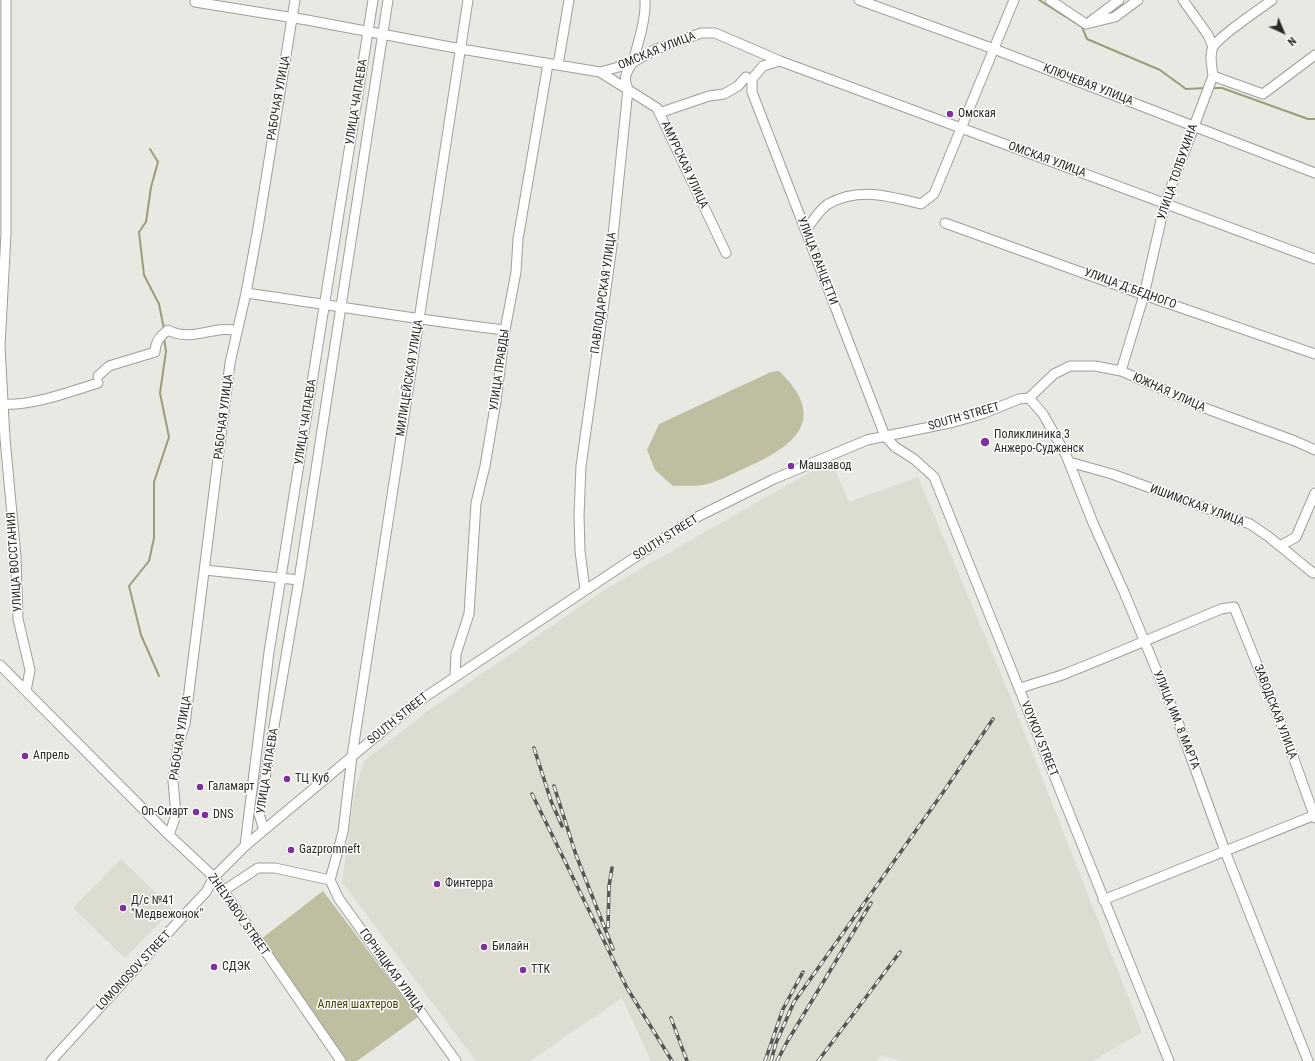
<!DOCTYPE html>
<meta charset="utf-8">
<style>
body{margin:0}
#map{position:relative;width:1315px;height:1061px;overflow:hidden;background:#e9e9e4;font-family:"Roboto Condensed",sans-serif}
canvas{display:block}
.north{position:absolute;left:1263px;top:12px;width:40px;height:40px;-webkit-text-stroke:3px #fffffe;paint-order:stroke;rotate:136deg;font-size:11px;font-weight:700;line-height:16px;text-align:center;color:#2a2a28}
.north::after{content:'';display:block;margin:auto;width:14px;height:18px;background:#2a2a28;clip-path:polygon(50% 0,100% 100%,50% 72%,0 100%)}
</style>
<div id="map">
<canvas width="1315" height="1061"></canvas>
<div class="north">N</div>
</div>
<script>
const ctx = document.querySelector('canvas').getContext('2d');
ctx.lineJoin = 'round';
function fillPath(path, color) { ctx.fillStyle = color; ctx.fill(path, 'evenodd'); }
function strokePath(path, color, width, dash) { ctx.strokeStyle = color; ctx.lineWidth = width; ctx.lineCap = dash ? 'butt' : 'round'; ctx.setLineDash(dash || []); ctx.stroke(path); }
function label(font, color, halo, rows, align = 'center') {
  ctx.font = font + ' "Roboto Condensed",sans-serif'; ctx.lineWidth = 3; ctx.setLineDash([]); ctx.textBaseline = 'middle'; ctx.strokeStyle = halo; ctx.fillStyle = color; for (const [text, x, y, turn = 0] of rows) {
    ctx.save(); ctx.translate(x, y); ctx.rotate((+turn || 0) * Math.PI / 180); ctx.textAlign = isNaN(turn) ? turn : align; if (halo) ctx.strokeText(text, 0, 0); ctx.fillText(text, 0, 0); ctx.restore();
  }
}
fillPath(new Path2D(`
 M 831,460 L 849,502 L 918,477 L 1006,686 L 1142,1032 L 1093,1061 L 901,1061 L 881,1055 L 877,1061 L 651,1061 L 622,998 L 530,1061 L 476,1061 L 342,882 L 355,789 L 364,761 L 429,710 L 607,588 Z
 M 121,859 L 173,909 L 125,958 L 73,908 Z`), '#dcdcd0');
fillPath(new Path2D(`
 M 779,371 C 830,420 794,447 743,469 C 732,474 719,481 707,484 C 696,487 684,485 673,486 L 655,470 L 647,450 L 659,424 L 771,372 Z
 M 323,891 L 418,1017 L 357,1061 L 347,1061 L 261,939 Z`), '#bfbea0');
strokePath(new Path2D(`
 M 1039,0 L 1082,27 L 1087,39 L 1160,70 L 1186,89 L 1206,88
 M 1212,88 L 1222,88 L 1308,119 L 1315,119
 M 150,149 L 158,162 L 151,187 L 146,222 L 139,232 L 144,275 L 159,304 L 164,329
 M 159,676 L 141,635 L 129,586 L 149,561 L 154,538 L 154,482 L 169,437 L 160,393 L 166,351 L 164,338`), '#9e9c78', 2);
const minor = new Path2D(`
 M 6,0 L 6,234 L 0,346 L 5,439 L 16,557 L 18,619 L 30,670 L 26,691
 M 859,0 L 994,49 L 1315,173
 M 1050,0 L 1086,24
 M 1183,0 L 1208,35 L 1213,47
 M 195,2 L 307,20 L 461,49 L 600,72 L 657,108 L 726,253
 M 1091,21 L 1119,0
 M 1086,24 L 1115,17 L 1138,0
 M 558,65 L 569,0
 M 600,72 L 630,64 L 654,50 L 701,33 L 715,33 L 780,61
 M 1213,76 L 1263,94 L 1315,55
 M 659,113 L 709,96 L 724,94 L 738,86 L 746,77
 M 945,223 L 1144,295 L 1315,354
 M 806,230 C 812,222 820,209 828,204 C 859,187 889,196 921,204 L 934,194 L 1014,0
 M 246,293 C 333,305 418,320 505,330
 M 1121,371 L 1144,295 L 1165,203 L 1213,76 C 1212,67 1209,55 1213,47 C 1219,36 1260,9 1272,0
 M 98,376 L 109,366 L 155,352 C 155,342 160,336 168,330 C 184,339 201,333 218,330 C 224,329 231,330 237,330
 M 1029,398 L 1054,374 L 1070,366 L 1095,366 L 1121,371 L 1210,410 L 1295,441 L 1315,450
 M 3,404 C 29,407 72,391 98,383
 M 1069,462 L 1112,474 L 1250,524 L 1269,537 L 1313,573
 M 1280,546 L 1296,537 L 1315,493
 M 205,570 L 299,580
 M 585,590 L 580,551 L 579,516 L 581,466 L 612,246 L 628,89 C 621,74 630,70 634,58 C 639,40 646,18 645,0
 M 0,665 L 169,835 L 214,877 L 341,1061
 M 455,676 L 456,654 L 469,614 L 476,503 L 485,466 L 496,401 L 505,330 L 516,272 L 518,239 L 548,64
 M 1019,689 C 1033,683 1048,680 1062,675 C 1116,654 1168,631 1221,609 L 1234,607 L 1285,734 L 1315,818
 M 264,830 L 259,814 L 299,580 L 388,0
 M 169,835 L 176,815 L 173,781 L 178,745 L 185,724 L 230,363 L 246,293 L 258,228 L 295,0
 M 245,846 L 269,652 L 373,0
 M 330,880 L 343,832 L 352,756 L 468,0
 M 330,880 L 339,899 L 456,1061
 M 223,891 L 258,868 L 275,868 L 330,880
 M 1103,900 L 1315,815
 M 51,1061 L 187,912 L 206,892 L 214,877 L 245,846 L 416,703 L 691,520 L 774,479 L 867,440 L 954,422 L 982,414 L 1019,399 L 1029,398 L 1043,414 L 1066,455 L 1093,523 L 1124,592 L 1178,722 L 1225,851 L 1308,1061
 M 1169,1061 L 934,477 L 914,459 L 895,447 L 885,436 L 752,92 L 752,79 L 763,66 L 780,61 L 1315,259`);
strokePath(minor, '#9e9e9a', 11);
strokePath(minor, '#fff', 9);
const rail = new Path2D(`
 M 534,748 L 551,801 L 562,826
 M 554,786 L 576,855 L 613,949
 M 532,794 L 627,988 L 672,1061
 M 608,927 L 609,886 L 612,868
 M 671,1018 L 687,1061
 M 765,1061 L 783,1009 L 803,972
 M 771,1061 L 776,1043 L 794,1002 L 944,791 L 993,719
 M 777,1061 L 787,1042 L 871,903
 M 818,1061 L 900,952`);
strokePath(rail, '#575754', 3.5);
strokePath(rail, '#fffffe', 2, [6]);
for (const [x, y, r, color] of [
 [950,114,4,"#812f9e"],
 [985,442,5,"#812f9e"],
 [791,466,4,"#812f9e"],
 [25,756,4,"#812f9e"],
 [287,779,4,"#812f9e"],
 [200,787,4,"#812f9e"],
 [196,812,4,"#812f9e"],
 [205,815,4,"#812f9e"],
 [291,850,4,"#812f9e"],
 [437,884,4,"#812f9e"],
 [123,908,4,"#812f9e"],
 [484,947,4,"#812f9e"],
 [214,967,4,"#812f9e"],
 [523,970,4,"#812f9e"]
]) { const dot = new Path2D(); dot.arc(x, y, r, 0, 2 * Math.PI); ctx.fillStyle = color; ctx.fill(dot); strokePath(dot, '#fffffe', 1.5); }
label('12px', '#2a2a28', '#fffffe', [
 ["ОМСКАЯ УЛИЦА",657,51,-22],
 ["КЛЮЧЕВАЯ УЛИЦА",1088,85,21],
 ["РАБОЧАЯ УЛИЦА",279,98,-80],
 ["УЛИЦА ЧАПАЕВА",357,102,-81],
 ["ОМСКАЯ УЛИЦА",1047,160,20],
 ["АМУРСКАЯ УЛИЦА",684,165,65],
 ["УЛИЦА ТОЛБУХИНА",1178,172,-71],
 ["УЛИЦА ВАНЦЕТТИ",817,261,69],
 ["УЛИЦА Д.БЕДНОГО",1130,289,20],
 ["ПАВЛОДАРСКАЯ УЛИЦА",604,293,-82],
 ["УЛИЦА ПРАВДЫ",500,370,-82],
 ["МИЛИЦЕЙСКАЯ УЛИЦА",410,378,-81],
 ["ЮЖНАЯ УЛИЦА",1169,393,24],
 ["РАБОЧАЯ УЛИЦА",224,417,-83],
 ["SOUTH STREET",964,417,-16],
 ["УЛИЦА ЧАПАЕВА",306,422,-81],
 ["ИШИМСКАЯ УЛИЦА",1197,506,20],
 ["SOUTH STREET",666,538,-32],
 ["УЛИЦА ВОССТАНИЯ",15,562,-94],
 ["ЗАВОДСКАЯ УЛИЦА",1275,712,69],
 ["SOUTH STREET",398,719,-39],
 ["УЛИЦА ИМ. 8 МАРТА",1176,720,68],
 ["РАБОЧАЯ УЛИЦА",181,738,-81],
 ["VOYKOV STREET",1039,739,68],
 ["УЛИЦА ЧАПАЕВА",268,771,-81],
 ["ZHELYABOV STREET",238,915,55],
 ["LOMONOSOV STREET",134,971,-47],
 ["ГОРНЯЦКАЯ УЛИЦА",391,971,54]
]);
label('12px', '#2a2a28', '#fffffe', [
 ["Омская",958,114],
 ["Поликлиника 3",994,435],
 ["Анжеро-Судженск",994,449],
 ["Машзавод",799,466],
 ["Апрель",33,756],
 ["ТЦ Куб",295,779],
 ["Галамарт",208,787],
 ["On-Смарт",188,812,"right"],
 ["DNS",213,815],
 ["Gazpromneft",299,850],
 ["Финтерра",445,884],
 ["Д/с №41",131,901],
 ["\"Медвежонок\"",131,915],
 ["Билайн",492,947],
 ["СДЭК",222,967],
 ["ТТК",531,970]
], 'left');
label('12px', '#474304', '#fffffe', [
 ["Аллея шахтеров",358,1005]
]);
</script>
